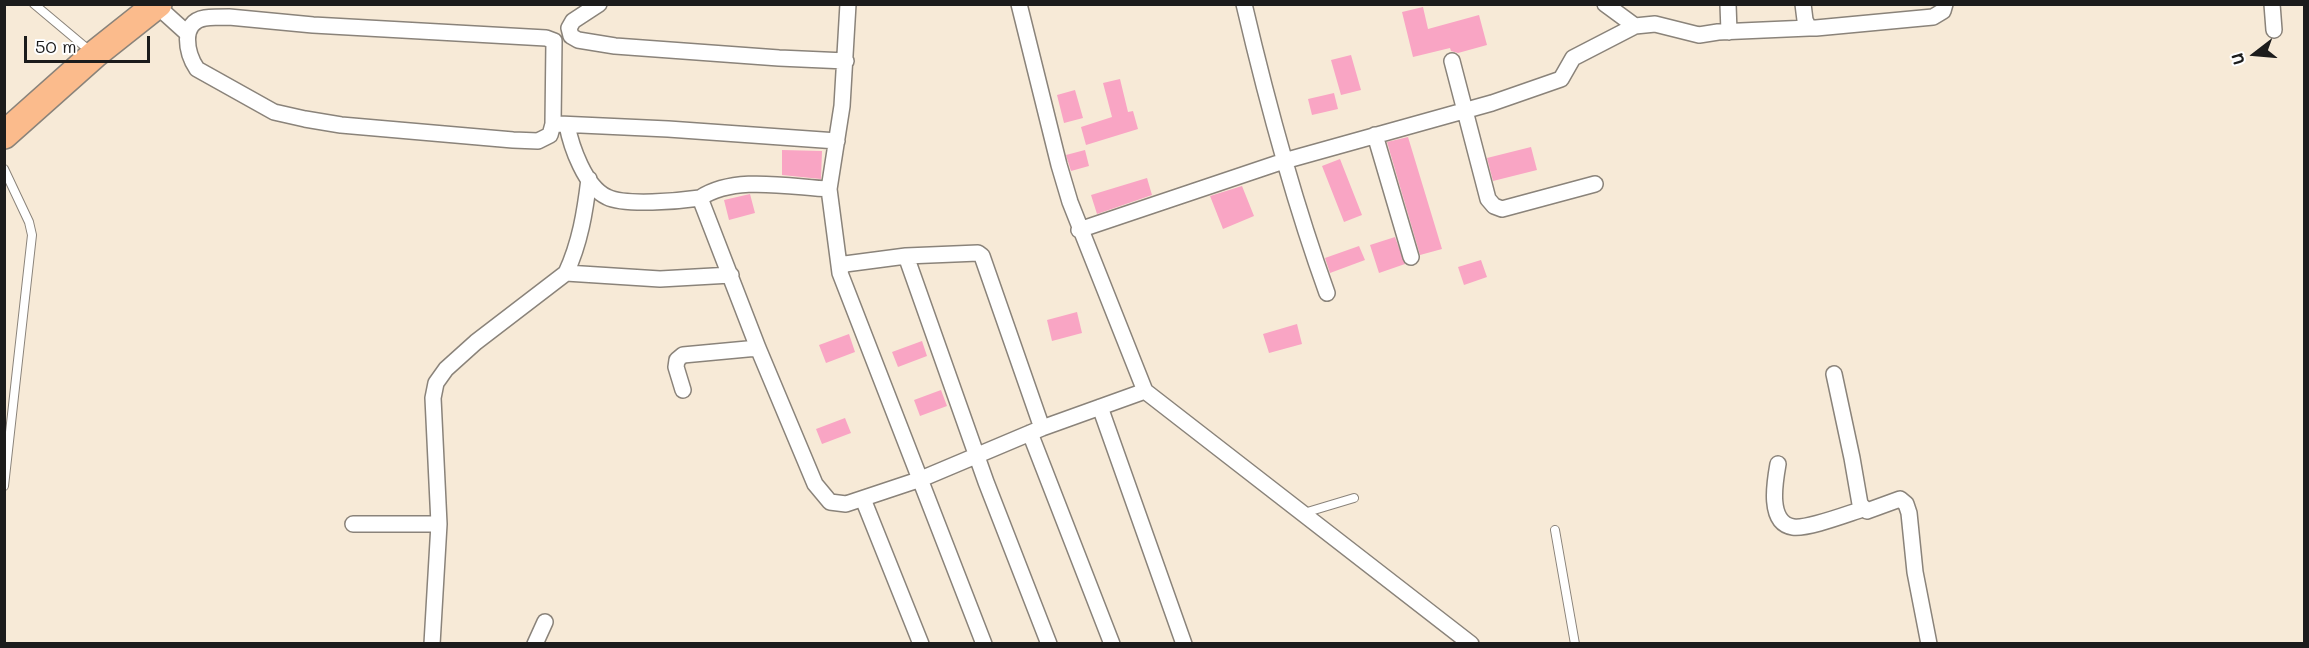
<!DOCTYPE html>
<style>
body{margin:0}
#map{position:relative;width:2309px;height:648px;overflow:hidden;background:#f7ead7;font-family:Mali,sans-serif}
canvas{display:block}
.frame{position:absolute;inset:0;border:6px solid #1c1c1c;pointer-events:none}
.north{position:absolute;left:2225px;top:24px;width:60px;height:60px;-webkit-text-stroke:4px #fff;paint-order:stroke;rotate:254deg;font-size:16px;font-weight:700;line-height:24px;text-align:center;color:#1c1c1c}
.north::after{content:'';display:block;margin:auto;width:21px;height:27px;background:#1c1c1c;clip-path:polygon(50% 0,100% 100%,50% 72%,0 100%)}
.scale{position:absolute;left:24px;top:36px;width:126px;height:27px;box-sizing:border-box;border:3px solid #1c1c1c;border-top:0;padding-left:8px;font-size:18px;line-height:21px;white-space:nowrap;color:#1c1c1c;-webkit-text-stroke:4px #fff;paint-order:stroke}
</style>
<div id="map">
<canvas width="2309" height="648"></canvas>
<div class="frame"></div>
<div class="north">U</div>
<div class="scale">50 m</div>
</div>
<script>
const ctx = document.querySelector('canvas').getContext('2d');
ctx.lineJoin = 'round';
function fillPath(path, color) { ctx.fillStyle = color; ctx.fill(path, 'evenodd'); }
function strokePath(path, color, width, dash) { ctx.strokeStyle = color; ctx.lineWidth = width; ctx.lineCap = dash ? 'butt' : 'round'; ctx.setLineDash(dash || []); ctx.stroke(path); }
fillPath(new Path2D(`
 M 1423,7 L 1428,29 L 1479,15 L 1487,45 L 1458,53 L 1451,51 L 1450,48 L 1413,57 L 1402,12 Z
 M 1351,55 L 1361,90 L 1341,95 L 1331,60 Z
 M 1120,79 L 1128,112 L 1133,111 L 1138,129 L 1086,145 L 1081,127 L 1112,117 L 1103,83 Z
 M 1075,90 L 1083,118 L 1064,123 L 1057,95 Z
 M 1334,93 L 1338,109 L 1312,115 L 1308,99 Z
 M 1408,137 L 1442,249 L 1420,255 L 1387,142 Z
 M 1531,147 L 1537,170 L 1493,181 L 1487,158 Z
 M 782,150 L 822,151 L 821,179 L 782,175 Z
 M 1085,150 L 1089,166 L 1071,171 L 1066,155 Z
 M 1340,159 L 1362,215 L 1344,222 L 1322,166 Z
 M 1147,178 L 1152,195 L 1097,214 L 1091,195 Z
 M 1242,186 L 1254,216 L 1223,229 L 1210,196 Z
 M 750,194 L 755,213 L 729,220 L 724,200 Z
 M 1395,237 L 1405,264 L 1379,273 L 1370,245 Z
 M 1359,246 L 1365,260 L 1330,273 L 1325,258 Z
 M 1481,260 L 1487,277 L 1464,285 L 1458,267 Z
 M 1077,312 L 1082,333 L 1052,341 L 1047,320 Z
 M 1297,324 L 1302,344 L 1269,353 L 1263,334 Z
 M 849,334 L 855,352 L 826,363 L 819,345 Z
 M 922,341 L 927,356 L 898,367 L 892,352 Z
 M 941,390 L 947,406 L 920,416 L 914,400 Z
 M 845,418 L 851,433 L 822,444 L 816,429 Z`), '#f9a5c4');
const lane = new Path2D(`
 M 34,4 L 90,51
 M 4,169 L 29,222 L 32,235 L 4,486
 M 1304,513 L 1354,498
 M 1555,530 L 1575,644`);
const street = new Path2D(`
 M 599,4 L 573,21 L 569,28 L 571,36 L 578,40 L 615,46 L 779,58 L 846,61
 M 848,4 L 842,106 L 829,189 L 840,273 L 984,644
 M 1019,4 L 1059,165 L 1070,202 L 1145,391 L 1471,644
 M 1244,4 C 1267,102 1293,199 1327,293
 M 1605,4 L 1635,26
 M 1728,4 L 1729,32
 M 1803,4 L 1805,20 L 1809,28 L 1816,28 L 1933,17 L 1943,11 L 1945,4
 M 2272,4 L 2274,30
 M 157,6 L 188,34
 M 229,17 L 313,25 L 546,38 L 554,41 L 553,124 L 550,135 L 538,141 L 513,140 L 341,125 L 305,119 L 274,112 L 197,69 C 187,54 179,22 205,18 C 213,17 221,17 229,17 Z
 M 1452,61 L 1488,199 L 1494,206 L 1502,209 L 1595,184
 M 559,124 L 668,129 L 837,141
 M 567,125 C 571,146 585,187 607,197 C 625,206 679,201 700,198 L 758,348 L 815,484 L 830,502 L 846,504 L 921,479 L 1042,428 L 1145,391
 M 1375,135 L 1411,257
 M 700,198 C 735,175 789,187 829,189
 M 1079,230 L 1284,161 L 1492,103 L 1561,79 L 1573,58 L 1635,26 L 1655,24 L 1699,35 L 1718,32 L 1809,28
 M 906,256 L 978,253 L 982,256 L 1042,428
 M 841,268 L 845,264 L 906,256 L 986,482 L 1049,644
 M 566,273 C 580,243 585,212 589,179
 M 1834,374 L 1852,458 L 1860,504 L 1867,511 L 1900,499 L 1906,504 L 1909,513 L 1915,572 L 1929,644
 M 683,390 L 676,367 L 677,360 L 683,355 L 758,348
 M 1100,407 L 1184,644
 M 1030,433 L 1112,644
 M 1778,464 C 1775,481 1767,523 1793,527 C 1808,529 1847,514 1863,509
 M 863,499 L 921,644
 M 353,524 L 439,524
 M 432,644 L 439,524 L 433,398 L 436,383 L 446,369 L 476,342 L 566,273 L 660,279 L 731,275
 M 535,644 L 545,622`);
const highway = new Path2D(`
 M 4,135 L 95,54 L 158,4`);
strokePath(lane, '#8a837a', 10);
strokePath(street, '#8a837a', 18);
strokePath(highway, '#8a837a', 30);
strokePath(lane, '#fff', 8);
strokePath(street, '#fff', 15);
strokePath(highway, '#fbbb8c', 27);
</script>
